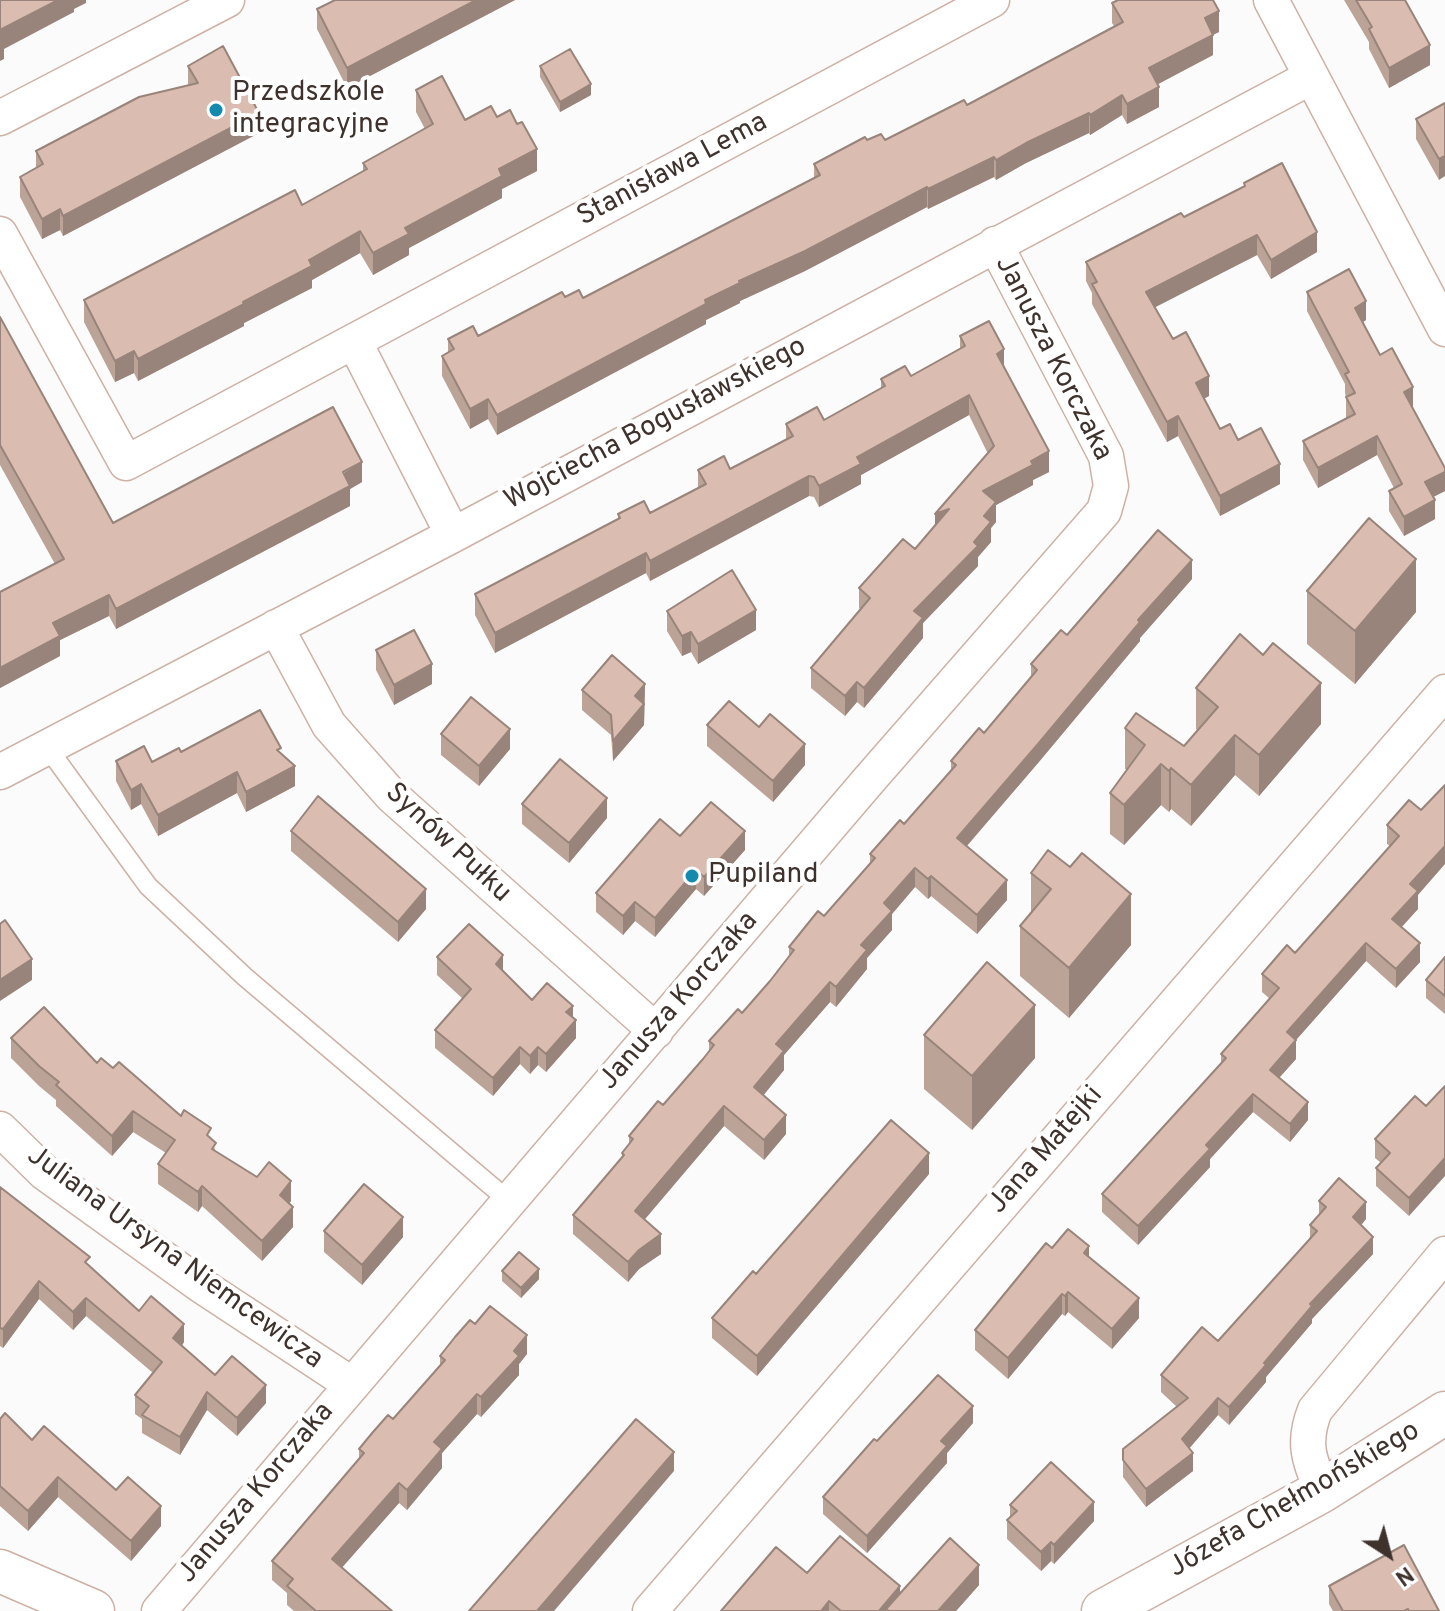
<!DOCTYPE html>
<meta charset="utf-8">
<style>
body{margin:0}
#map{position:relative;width:1445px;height:1611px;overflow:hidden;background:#fbfbfb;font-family:Overpass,sans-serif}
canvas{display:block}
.north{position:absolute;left:1349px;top:1515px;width:80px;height:80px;-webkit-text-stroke:6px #fff;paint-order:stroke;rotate:144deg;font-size:22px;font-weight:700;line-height:32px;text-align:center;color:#3e322d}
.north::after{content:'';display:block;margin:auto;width:28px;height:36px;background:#3e322d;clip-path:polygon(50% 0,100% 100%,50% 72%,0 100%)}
</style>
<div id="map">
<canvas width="1445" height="1611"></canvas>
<div class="north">N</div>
</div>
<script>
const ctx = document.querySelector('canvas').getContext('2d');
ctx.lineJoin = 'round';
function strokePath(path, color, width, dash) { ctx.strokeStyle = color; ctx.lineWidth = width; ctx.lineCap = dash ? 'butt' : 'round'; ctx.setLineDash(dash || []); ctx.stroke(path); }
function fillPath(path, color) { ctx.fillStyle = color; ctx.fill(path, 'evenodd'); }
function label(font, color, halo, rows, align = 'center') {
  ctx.font = font + ' Overpass,sans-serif'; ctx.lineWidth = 8; ctx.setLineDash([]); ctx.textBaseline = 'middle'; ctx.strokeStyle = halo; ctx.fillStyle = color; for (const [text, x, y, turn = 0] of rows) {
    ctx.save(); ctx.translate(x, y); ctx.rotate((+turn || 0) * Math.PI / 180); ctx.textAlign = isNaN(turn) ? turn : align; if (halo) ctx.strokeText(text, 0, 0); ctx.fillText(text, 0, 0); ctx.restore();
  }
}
const service = new Path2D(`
 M 47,747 L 148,886 L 245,977 L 509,1201`);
const minor = new Path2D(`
 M 1271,0 L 1445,329
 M 0,118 L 227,0
 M 0,234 L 126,463 L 992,0
 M 354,341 L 453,535
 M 276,627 L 329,725 L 392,796 L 656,1031
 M 0,772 L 453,535 L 1311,77
 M 0,1129 L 45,1173 L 199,1284 L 351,1384
 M 1322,1491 C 1309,1459 1302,1443 1315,1410 L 1445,1254
 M 159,1611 L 869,780 L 1104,511 L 1111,486 L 1106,456 L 995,244
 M 650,1611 L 1445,692`);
const tertiary = new Path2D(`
 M 0,1571 L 93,1611
 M 1103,1611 L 1322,1491 L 1445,1413`);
strokePath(service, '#ceb1a5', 21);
strokePath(minor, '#ceb1a5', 37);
strokePath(tertiary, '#ceb1a5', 45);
strokePath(service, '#fff', 18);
strokePath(minor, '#fff', 34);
strokePath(tertiary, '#fff', 42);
fillPath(new Path2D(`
 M 335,0 L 515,0 L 347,88 L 317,29 L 317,9 Z
 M 1344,0 L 1405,0 L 1430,65 L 1389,88 L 1369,49 L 1369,42 Z
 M 1112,3 L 1219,32 L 1213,34 L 1213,55 L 1157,84 L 1159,107 L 1127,124 L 1122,115 L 1090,135 L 1089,133 L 1026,163 L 996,180 L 994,177 L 928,209 L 927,207 L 805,271 L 740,301 L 740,303 L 706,320 L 706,324 L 497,435 L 488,419 L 470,429 L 442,376 L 442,356 L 448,352 L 448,339 L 478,336 L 565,297 L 583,298 L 814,178 L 814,164 L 867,140 L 885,140 L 967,105 L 1114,26 L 1112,23 Z
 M 188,66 L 259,133 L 63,236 L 60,230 L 42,239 L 20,197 L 20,177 L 36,168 L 36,151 L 188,85 Z
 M 540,66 L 591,95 L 560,112 L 540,77 Z
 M 416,90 L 465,120 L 497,117 L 537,171 L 502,189 L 502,198 L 409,248 L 409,255 L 373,275 L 360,253 L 312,280 L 312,288 L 244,323 L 244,326 L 138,381 L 134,373 L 115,382 L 84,322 L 84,300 L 302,205 L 363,171 L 363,163 L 425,129 L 416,112 Z
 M 1445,103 L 1439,180 L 1416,139 L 1416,119 Z
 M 1244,183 L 1317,252 L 1271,279 L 1257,255 L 1154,307 L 1209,396 L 1204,398 L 1220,429 L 1238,440 L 1280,484 L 1220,516 L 1178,436 L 1167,442 L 1092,304 L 1092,293 L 1086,281 L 1086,262 L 1184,217 L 1244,187 Z
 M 1307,292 L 1366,320 L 1363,322 L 1380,355 L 1413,406 L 1412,407 L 1445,468 L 1445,491 L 1433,497 L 1435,519 L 1404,536 L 1389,511 L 1389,491 L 1394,488 L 1377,455 L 1318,488 L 1303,460 L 1303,441 L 1346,418 L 1346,397 L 1345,393 L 1345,384 L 1307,311 Z
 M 0,317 L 113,523 L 362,482 L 350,489 L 350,506 L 116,629 L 109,616 L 60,640 L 60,656 L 0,688 L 0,592 L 55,564 L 0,465 Z
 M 960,336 L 1004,367 L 1049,472 L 1033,480 L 1033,485 L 996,505 L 996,522 L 991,528 L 991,542 L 978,557 L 978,566 L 923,623 L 923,638 L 864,708 L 857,702 L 845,716 L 811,688 L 811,668 L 861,610 L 859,608 L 859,588 L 915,549 L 935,526 L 988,454 L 969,415 L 861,475 L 861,484 L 819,507 L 814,497 L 809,496 L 650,581 L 646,573 L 495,653 L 475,615 L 475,594 L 618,519 L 618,514 L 650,513 L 698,488 L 698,470 L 730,469 L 786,440 L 786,424 L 824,420 L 881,388 L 881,379 L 911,376 L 960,348 Z
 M 1192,579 L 1140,638 L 1140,641 L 1038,763 L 967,846 L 1007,900 L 977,934 L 931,896 L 928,899 L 915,887 L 892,914 L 892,930 L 867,958 L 867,969 L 836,1007 L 830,1002 L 784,1055 L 784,1070 L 763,1095 L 786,1134 L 764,1160 L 724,1126 L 644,1219 L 661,1254 L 639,1269 L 628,1282 L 573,1234 L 573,1215 L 622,1157 L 622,1153 L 629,1145 L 629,1136 L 663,1105 L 709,1052 L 709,1041 L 742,1013 L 770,981 L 789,956 L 789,947 L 824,916 L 870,863 L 870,854 L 904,824 L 951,771 L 951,761 L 984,733 L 1031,677 L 1031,664 L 1067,635 Z
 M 1307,591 L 1416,612 L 1355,684 L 1307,644 Z
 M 667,611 L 756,630 L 698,664 L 691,652 L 682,656 L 667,631 Z
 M 376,650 L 432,684 L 394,705 L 376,670 Z
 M 645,684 L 644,725 L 613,761 L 611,735 L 582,710 L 582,690 Z
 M 1196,688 L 1321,724 L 1259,796 L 1235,775 L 1191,826 L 1171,809 L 1169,812 L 1161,805 L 1124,845 L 1110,834 L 1110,793 L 1127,770 L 1125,769 L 1125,728 L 1184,746 L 1197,730 L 1196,729 Z
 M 707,725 L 805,765 L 773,802 L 707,746 Z
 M 441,734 L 510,749 L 479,786 L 441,755 Z
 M 181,752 L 281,753 L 295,786 L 246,812 L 237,793 L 158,836 L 141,804 L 131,810 L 116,781 L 116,761 L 152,762 Z
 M 1409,800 L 1418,895 L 1418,909 L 1402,927 L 1420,962 L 1396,988 L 1366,961 L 1296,1040 L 1296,1059 L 1279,1078 L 1308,1120 L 1290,1142 L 1253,1112 L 1210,1159 L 1210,1167 L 1138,1245 L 1102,1212 L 1102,1194 L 1221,1064 L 1221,1054 L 1270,999 L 1262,992 L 1262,974 L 1295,953 L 1390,846 L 1387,844 L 1387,825 Z
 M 522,804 L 607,818 L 569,863 L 522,824 Z
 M 291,831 L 426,909 L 398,942 L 291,851 Z
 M 680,836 L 745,850 L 704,896 L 696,889 L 655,937 L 635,921 L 623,935 L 596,912 L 596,893 Z
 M 1070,867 L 1131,945 L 1069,1018 L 1020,976 L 1020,926 L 1031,912 L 1031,873 Z
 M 437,957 L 503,970 L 532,1000 L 573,1018 L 576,1038 L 546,1072 L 538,1065 L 530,1074 L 520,1064 L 493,1096 L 435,1048 L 435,1030 L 463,999 L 437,975 Z
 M 1445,957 L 1445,1014 L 1426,998 L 1426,980 Z
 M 924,1035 L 1035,1058 L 972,1130 L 924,1089 Z
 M 11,1038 L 113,1068 L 211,1139 L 216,1152 L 291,1201 L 289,1204 L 293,1227 L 262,1261 L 202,1206 L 198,1212 L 158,1184 L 158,1164 L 166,1153 L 133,1132 L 112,1156 L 56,1106 L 56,1100 L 39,1086 L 11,1058 Z
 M 1415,1096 L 1409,1216 L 1376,1186 L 1376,1168 L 1381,1163 L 1375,1158 L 1375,1139 Z
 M 929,1174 L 757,1376 L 712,1338 L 712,1318 L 756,1274 Z
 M 0,1187 L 139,1311 L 184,1342 L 182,1346 L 215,1375 L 266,1403 L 237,1436 L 207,1410 L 180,1455 L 142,1433 L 142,1419 L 135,1414 L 135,1395 L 153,1373 L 86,1316 L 73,1330 L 39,1299 L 3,1348 L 0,1346 Z
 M 1319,1201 L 1366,1219 L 1361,1225 L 1373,1254 L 1312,1319 L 1312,1323 L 1266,1377 L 1266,1382 L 1229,1425 L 1218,1415 L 1189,1448 L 1193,1471 L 1146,1507 L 1123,1477 L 1123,1449 L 1177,1407 L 1161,1392 L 1161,1375 L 1218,1341 L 1310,1239 L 1310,1225 L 1319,1215 Z
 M 324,1231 L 403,1237 L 362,1285 L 324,1252 Z
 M 1052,1248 L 1089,1257 L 1139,1318 L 1112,1349 L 1068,1312 L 1065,1316 L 1062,1314 L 1008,1379 L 975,1350 L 975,1330 Z
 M 502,1271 L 539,1279 L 521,1298 L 502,1281 Z
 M 475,1324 L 527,1354 L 519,1364 L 519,1375 L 481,1417 L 477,1414 L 442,1453 L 442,1468 L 407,1510 L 399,1503 L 341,1568 L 392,1611 L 294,1611 L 287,1605 L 287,1593 L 272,1580 L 272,1561 L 359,1459 L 359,1449 L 393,1419 L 440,1365 L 440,1356 Z
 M 0,1419 L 32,1440 L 116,1490 L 161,1526 L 131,1561 L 58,1497 L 28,1531 L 0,1506 Z
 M 973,1423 L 947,1453 L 947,1463 L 867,1553 L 823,1514 L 823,1497 L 877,1441 Z
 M 1010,1505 L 1094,1521 L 1054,1564 L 1051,1561 L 1041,1571 L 1007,1539 L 1007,1520 L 1010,1517 Z
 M 807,1573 L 900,1593 L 979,1585 L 956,1611 L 721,1611 Z
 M 1329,1586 L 1439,1611 L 1333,1611 L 1329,1604 Z`), '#bba397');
fillPath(new Path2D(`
 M 58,0 L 86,0 L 86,3 L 74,9 L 74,12 L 4,49 L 4,59 L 0,61 L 0,30 Z
 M 476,0 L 515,0 L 347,88 L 347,68 Z
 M 1219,11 L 1219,32 L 1205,39 L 1205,18 Z
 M 1213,35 L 1213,55 L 1149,89 L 1149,68 Z
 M 1430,45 L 1430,65 L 1389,88 L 1389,68 Z
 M 591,84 L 591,95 L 560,112 L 560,102 Z
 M 1159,87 L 1159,107 L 1127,124 L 1127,104 Z
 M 1122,95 L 1122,115 L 1090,135 L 1090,115 Z
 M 259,113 L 259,133 L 63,236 L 63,216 Z
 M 1089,113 L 1089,133 L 1026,163 L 996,180 L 996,160 L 1026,143 Z
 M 537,149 L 537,171 L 502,189 L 502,198 L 409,248 L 409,255 L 373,275 L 373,253 L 405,228 L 499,169 Z
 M 1445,156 L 1445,176 L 1439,180 L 1439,159 Z
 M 994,157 L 994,177 L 928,209 L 928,189 Z
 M 927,187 L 927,207 L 805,271 L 740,301 L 740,303 L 706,320 L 706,324 L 497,435 L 497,415 L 739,281 Z
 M 60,209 L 60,230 L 42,239 L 42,219 Z
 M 360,231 L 360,253 L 312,280 L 312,288 L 244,323 L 244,326 L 138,381 L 138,359 L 243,302 L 309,260 Z
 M 1317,232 L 1317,252 L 1271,279 L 1271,260 Z
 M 1257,235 L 1257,255 L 1146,312 L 1146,292 Z
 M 1366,301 L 1366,320 L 1355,327 L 1355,308 Z
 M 1004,349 L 1004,370 L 997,354 Z
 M 134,351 L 134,373 L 115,382 L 115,361 Z
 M 1209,376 L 1209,396 L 1196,403 L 1196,383 Z
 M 1413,387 L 1413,406 L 1404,411 L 1404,392 Z
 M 969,395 L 969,415 L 861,475 L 861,484 L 819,507 L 819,486 L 857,457 Z
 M 488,399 L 488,419 L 470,429 L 470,409 Z
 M 1178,416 L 1178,436 L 1167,442 L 1167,422 Z
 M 1377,436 L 1377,455 L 1318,488 L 1318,468 Z
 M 1049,451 L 1049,472 L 1033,480 L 1033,485 L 996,505 L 996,522 L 991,528 L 991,542 L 978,557 L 978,566 L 923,623 L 923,638 L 864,708 L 864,688 L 914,611 L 974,542 L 983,491 L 1031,461 Z
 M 362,462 L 362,482 L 350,489 L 350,506 L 116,629 L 116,609 Z
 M 1280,464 L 1280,484 L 1220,516 L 1220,496 Z
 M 1445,472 L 1445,491 L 1425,501 L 1425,482 Z
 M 809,476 L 809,496 L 650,581 L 650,561 Z
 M 1435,500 L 1435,519 L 1404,536 L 1404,517 Z
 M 949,509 L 935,534 L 935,514 Z
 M 646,553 L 646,573 L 495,653 L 495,633 Z
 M 1416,559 L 1416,612 L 1355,684 L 1355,631 Z
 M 1192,560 L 1192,579 L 1140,638 L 1140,641 L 1038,763 L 957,857 L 957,838 L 1138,620 Z
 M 109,595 L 109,616 L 60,640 L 60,656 L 0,688 L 0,668 L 53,623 Z
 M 756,610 L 756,630 L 698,664 L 698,644 Z
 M 691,632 L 691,652 L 682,656 L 682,636 Z
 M 432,664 L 432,684 L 394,705 L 394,685 Z
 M 857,682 L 857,702 L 845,716 L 845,696 Z
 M 1321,683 L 1321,724 L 1259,796 L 1259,755 Z
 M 645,684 L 644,725 L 613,761 L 613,741 L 635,696 Z
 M 510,729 L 510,749 L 479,786 L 479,766 Z
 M 1235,735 L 1235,775 L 1191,826 L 1191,785 Z
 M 805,744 L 805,765 L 773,802 L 773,781 Z
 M 1161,764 L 1161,805 L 1124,845 L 1124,805 Z
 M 295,766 L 295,786 L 246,812 L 246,792 Z
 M 1171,768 L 1171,809 L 1169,812 L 1169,771 Z
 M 237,772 L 237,793 L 158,836 L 158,815 Z
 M 141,784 L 141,804 L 131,810 L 131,790 Z
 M 607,798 L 607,818 L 569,863 L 569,843 Z
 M 745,831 L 745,850 L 704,896 L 704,877 Z
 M 1445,846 L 1445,864 L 1418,895 L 1418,909 L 1392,937 L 1392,919 L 1410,884 Z
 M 915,868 L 915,887 L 892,914 L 892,930 L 867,958 L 867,969 L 836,1007 L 836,987 L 861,945 L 884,903 Z
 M 696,870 L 696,889 L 655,937 L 655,918 Z
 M 931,876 L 931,896 L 928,899 L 928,879 Z
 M 1007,880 L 1007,900 L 977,934 L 977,915 Z
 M 426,889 L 426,909 L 398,942 L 398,922 Z
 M 1131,894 L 1131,945 L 1069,1018 L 1069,968 Z
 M 635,902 L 635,921 L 623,935 L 623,916 Z
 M 1366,943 L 1366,961 L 1296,1040 L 1296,1059 L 1270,1088 L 1270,1070 L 1287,1032 Z
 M 1420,943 L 1420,962 L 1396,988 L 1396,969 Z
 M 503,955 L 503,973 L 496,964 Z
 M 32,959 L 32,980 L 0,1001 L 0,980 Z
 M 830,982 L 830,1002 L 784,1055 L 784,1070 L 754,1107 L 754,1087 L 776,1044 Z
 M 1035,1005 L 1035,1058 L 972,1130 L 972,1076 Z
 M 573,1006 L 573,1023 L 566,1012 Z
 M 576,1020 L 576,1038 L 546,1072 L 546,1054 Z
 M 520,1047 L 520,1064 L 493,1096 L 493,1078 Z
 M 538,1047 L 538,1065 L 530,1074 L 530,1056 Z
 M 1253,1094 L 1253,1112 L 1210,1159 L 1210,1167 L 1138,1245 L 1138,1226 L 1206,1145 Z
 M 1308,1102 L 1308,1120 L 1290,1142 L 1290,1124 Z
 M 724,1106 L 724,1126 L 635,1231 L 635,1211 Z
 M 133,1111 L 133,1132 L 112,1156 L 112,1136 Z
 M 786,1115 L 786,1134 L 764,1160 L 764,1140 Z
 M 929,1153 L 929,1174 L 757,1376 L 757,1356 Z
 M 1445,1158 L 1445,1176 L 1409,1216 L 1409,1198 Z
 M 291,1181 L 291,1201 L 280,1215 L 280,1195 Z
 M 202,1186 L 202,1206 L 198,1212 L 198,1192 Z
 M 1366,1202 L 1366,1219 L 1353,1235 L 1353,1217 Z
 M 293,1207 L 293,1227 L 262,1261 L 262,1241 Z
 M 403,1217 L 403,1237 L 362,1285 L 362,1265 Z
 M 661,1234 L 661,1254 L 639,1269 L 628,1282 L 628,1262 L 639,1250 Z
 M 1373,1237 L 1373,1254 L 1312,1319 L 1312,1323 L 1266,1377 L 1266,1382 L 1229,1425 L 1229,1407 L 1310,1304 Z
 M 1089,1246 L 1089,1267 L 1084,1253 Z
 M 539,1269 L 539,1279 L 521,1298 L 521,1288 Z
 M 39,1281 L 39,1299 L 3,1348 L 3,1329 Z
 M 1068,1292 L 1068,1312 L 1065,1316 L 1065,1296 Z
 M 1062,1294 L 1062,1314 L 1008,1379 L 1008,1358 Z
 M 86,1298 L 86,1316 L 73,1330 L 73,1312 Z
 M 1139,1298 L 1139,1318 L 1112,1349 L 1112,1329 Z
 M 184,1324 L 184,1342 L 173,1356 L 173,1338 Z
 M 527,1335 L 527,1354 L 519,1364 L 519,1375 L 481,1417 L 481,1397 L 514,1351 Z
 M 266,1385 L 266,1403 L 237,1436 L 237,1418 Z
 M 207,1392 L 207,1410 L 180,1455 L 180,1437 Z
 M 477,1394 L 477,1414 L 442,1453 L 442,1468 L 407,1510 L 407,1490 L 434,1442 Z
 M 1218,1398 L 1218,1415 L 1182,1457 L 1182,1439 Z
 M 973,1406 L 973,1423 L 947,1453 L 947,1463 L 867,1553 L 867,1536 L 941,1441 Z
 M 674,1452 L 674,1471 L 554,1611 L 537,1611 Z
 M 1193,1453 L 1193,1471 L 1146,1507 L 1146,1489 Z
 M 58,1477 L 58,1497 L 28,1531 L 28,1511 Z
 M 399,1483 L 399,1503 L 332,1579 L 332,1559 Z
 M 1094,1502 L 1094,1521 L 1054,1564 L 1054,1545 Z
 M 161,1506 L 161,1526 L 131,1561 L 131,1541 Z
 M 1051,1542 L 1051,1561 L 1041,1571 L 1041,1552 Z
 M 979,1565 L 979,1585 L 956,1611 L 938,1611 Z
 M 900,1586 L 900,1611 L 886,1609 L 886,1611 L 879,1611 Z
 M 829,1601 L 829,1611 L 821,1611 Z`), '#99847b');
const building = new Path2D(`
 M 0,0 L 58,0 L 0,30 Z
 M 335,0 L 476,0 L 347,68 L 317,9 Z
 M 1118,0 L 1213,0 L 1219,11 L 1205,18 L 1213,35 L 1149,68 L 1159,87 L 1127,104 L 1122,95 L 1090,115 L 1089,113 L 1026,143 L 996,160 L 994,157 L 928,189 L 927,187 L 805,251 L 739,281 L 740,283 L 705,300 L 706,304 L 497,415 L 488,399 L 470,409 L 442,356 L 454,349 L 448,339 L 473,326 L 478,336 L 562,292 L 565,297 L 579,290 L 583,298 L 820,175 L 814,164 L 865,137 L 867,140 L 881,134 L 885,140 L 964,100 L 967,105 L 1123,22 L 1112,3 Z
 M 1356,0 L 1405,0 L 1430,45 L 1389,68 L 1369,29 L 1372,27 Z
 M 223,46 L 259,113 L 63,216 L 60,209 L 42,219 L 20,177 L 43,164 L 36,151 L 139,97 L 198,83 L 188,66 Z
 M 570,49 L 591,84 L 560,102 L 540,66 Z
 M 442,76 L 465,120 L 491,106 L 497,117 L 510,110 L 517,124 L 522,122 L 537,149 L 499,169 L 502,176 L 405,228 L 409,234 L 373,253 L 360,231 L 309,260 L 312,266 L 243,302 L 244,304 L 138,359 L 134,351 L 115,361 L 84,300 L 295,190 L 302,205 L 367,169 L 363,163 L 433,124 L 416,90 Z
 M 1445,103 L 1445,156 L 1439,159 L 1416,119 Z
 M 1282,163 L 1317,232 L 1271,260 L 1257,235 L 1146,292 L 1173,339 L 1186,332 L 1209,376 L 1196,383 L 1220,429 L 1230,424 L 1238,440 L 1261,428 L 1280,464 L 1220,496 L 1178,416 L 1167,422 L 1092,284 L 1097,282 L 1086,262 L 1181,213 L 1184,217 L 1245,186 L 1244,183 Z
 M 1349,269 L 1366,301 L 1355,308 L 1380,355 L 1392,348 L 1413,387 L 1404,392 L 1445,468 L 1445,472 L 1425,482 L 1435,500 L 1404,517 L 1389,491 L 1402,484 L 1377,436 L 1318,468 L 1303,441 L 1355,414 L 1346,397 L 1355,393 L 1345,374 L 1349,372 L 1307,292 Z
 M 0,317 L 113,523 L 333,407 L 362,462 L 343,472 L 350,486 L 116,609 L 109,595 L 53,623 L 60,636 L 0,668 L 0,592 L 64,559 L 0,445 Z
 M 989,321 L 1004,349 L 997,354 L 1049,451 L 1031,461 L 1033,465 L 983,491 L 996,502 L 984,516 L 991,522 L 974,542 L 978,546 L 914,611 L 923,618 L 864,688 L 857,682 L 845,696 L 811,668 L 870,598 L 859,588 L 903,539 L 915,549 L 949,509 L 935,514 L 994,446 L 969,395 L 857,457 L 861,464 L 819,486 L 814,477 L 809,476 L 650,561 L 646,553 L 495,633 L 475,594 L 620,518 L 618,514 L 644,501 L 650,513 L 706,484 L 698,470 L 724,456 L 730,469 L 793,436 L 786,424 L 817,407 L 824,420 L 885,386 L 881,379 L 905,366 L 911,376 L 965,346 L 960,336 Z
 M 1369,518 L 1416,559 L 1355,631 L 1307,591 Z
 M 1158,530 L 1192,560 L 1138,620 L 1140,622 L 1038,744 L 957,838 L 1007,880 L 977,915 L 931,876 L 928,879 L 915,868 L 884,903 L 892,911 L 861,945 L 867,950 L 836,987 L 830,982 L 776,1044 L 784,1051 L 754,1087 L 786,1115 L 764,1140 L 724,1106 L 635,1211 L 661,1234 L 639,1250 L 628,1262 L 573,1215 L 624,1155 L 622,1153 L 633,1139 L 629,1136 L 658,1101 L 663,1105 L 703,1059 L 714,1045 L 709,1041 L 738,1009 L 742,1013 L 770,981 L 794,950 L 789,947 L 818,911 L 824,916 L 875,858 L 870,854 L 900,820 L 904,824 L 956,765 L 951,761 L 979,728 L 984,733 L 1037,670 L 1031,664 L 1061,630 L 1067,635 Z
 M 732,570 L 756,610 L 698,644 L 691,632 L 682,636 L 667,611 Z
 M 414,630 L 432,664 L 394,685 L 376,650 Z
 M 1240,634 L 1263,655 L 1273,643 L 1321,683 L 1259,755 L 1235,735 L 1191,785 L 1171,768 L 1169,771 L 1161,764 L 1124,805 L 1110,793 L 1145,745 L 1125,728 L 1136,713 L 1184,746 L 1218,707 L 1196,688 Z
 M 612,655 L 645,684 L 635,696 L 644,704 L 613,741 L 611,715 L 582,690 Z
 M 471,697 L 510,729 L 479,766 L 441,734 Z
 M 729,701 L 759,727 L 770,714 L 805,744 L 773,781 L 707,725 Z
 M 260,710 L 281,748 L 277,750 L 295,766 L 246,792 L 237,772 L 158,815 L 141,784 L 131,790 L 116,761 L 144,746 L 152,762 L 179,748 L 181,752 Z
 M 560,759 L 607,798 L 569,843 L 522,804 Z
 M 1445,785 L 1445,846 L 1410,884 L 1418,891 L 1392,919 L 1420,943 L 1396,969 L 1366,943 L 1287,1032 L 1296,1040 L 1270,1070 L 1308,1102 L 1290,1124 L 1253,1094 L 1206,1145 L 1210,1149 L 1138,1226 L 1102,1194 L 1226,1058 L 1221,1054 L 1279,988 L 1262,974 L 1287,945 L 1295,953 L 1399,836 L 1387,825 L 1409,800 L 1421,810 Z
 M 318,796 L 426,889 L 398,922 L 291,831 Z
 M 711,802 L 745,831 L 704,877 L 696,870 L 655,918 L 635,902 L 623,916 L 596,893 L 660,819 L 680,836 Z
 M 1048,850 L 1070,867 L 1082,853 L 1131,894 L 1069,968 L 1020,926 L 1051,889 L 1031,873 Z
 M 5,920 L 32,959 L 0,980 L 0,924 Z
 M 469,924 L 503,955 L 496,964 L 532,1000 L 547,983 L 573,1006 L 566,1012 L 576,1020 L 546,1054 L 538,1047 L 530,1056 L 520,1047 L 493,1078 L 435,1030 L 471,989 L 437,957 Z
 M 1445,957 L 1445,996 L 1426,980 Z
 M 987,962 L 1035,1005 L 972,1076 L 924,1035 Z
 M 44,1007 L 97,1063 L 101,1058 L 113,1068 L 119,1062 L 181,1116 L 184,1110 L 211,1128 L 207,1135 L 216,1143 L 212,1149 L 257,1177 L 269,1162 L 291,1181 L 280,1195 L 293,1207 L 262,1241 L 202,1186 L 198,1192 L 158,1164 L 175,1140 L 133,1111 L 112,1136 L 56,1085 L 59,1082 L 39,1066 L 11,1038 Z
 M 1445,1086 L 1445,1158 L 1409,1198 L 1376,1168 L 1390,1153 L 1375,1139 L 1415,1096 L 1426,1106 Z
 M 891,1120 L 929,1153 L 757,1356 L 712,1318 L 753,1271 L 756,1274 Z
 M 1339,1178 L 1366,1202 L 1353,1217 L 1373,1237 L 1310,1304 L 1312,1306 L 1264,1363 L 1266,1365 L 1229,1407 L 1218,1398 L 1182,1439 L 1193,1453 L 1146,1489 L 1123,1460 L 1123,1449 L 1188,1398 L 1161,1375 L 1202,1327 L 1218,1341 L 1317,1231 L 1310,1225 L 1326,1207 L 1319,1201 Z
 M 364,1184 L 403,1217 L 362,1265 L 324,1231 Z
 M 0,1187 L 90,1257 L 85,1262 L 139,1311 L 151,1296 L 184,1324 L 173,1338 L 215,1375 L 232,1356 L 266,1385 L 237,1418 L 207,1392 L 180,1437 L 142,1415 L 149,1406 L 135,1395 L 162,1362 L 86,1298 L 73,1312 L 39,1281 L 3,1329 L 0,1328 Z
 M 1068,1229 L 1089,1246 L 1084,1253 L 1139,1298 L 1112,1329 L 1068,1292 L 1065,1296 L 1062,1294 L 1008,1358 L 975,1330 L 1046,1243 L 1052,1248 Z
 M 519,1252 L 539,1269 L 521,1288 L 502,1271 Z
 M 490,1306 L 527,1335 L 514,1351 L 519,1356 L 481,1397 L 477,1394 L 434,1442 L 442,1449 L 407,1490 L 399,1483 L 332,1559 L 392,1611 L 316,1611 L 287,1586 L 293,1579 L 272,1561 L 364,1453 L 359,1449 L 373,1432 L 388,1415 L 393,1419 L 445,1360 L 440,1356 L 455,1337 L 470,1320 L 475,1324 Z
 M 938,1375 L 973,1406 L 941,1441 L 947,1446 L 867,1536 L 823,1497 L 874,1439 L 877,1441 Z
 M 5,1413 L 32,1440 L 44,1426 L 116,1490 L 128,1477 L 161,1506 L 131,1541 L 58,1477 L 28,1511 L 0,1486 L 0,1419 Z
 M 636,1419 L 674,1452 L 537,1611 L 469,1611 Z
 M 1051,1462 L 1094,1502 L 1054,1545 L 1051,1542 L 1041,1552 L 1007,1520 L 1017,1511 L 1010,1505 Z
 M 840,1536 L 900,1586 L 879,1611 L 841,1611 L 829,1601 L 821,1611 L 721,1611 L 776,1547 L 807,1573 Z
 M 950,1538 L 979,1565 L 938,1611 L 889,1611 L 886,1609 Z
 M 1404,1545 L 1439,1611 L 1409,1611 L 1408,1609 L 1404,1611 L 1343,1611 L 1329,1586 Z`);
fillPath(building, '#dabdb0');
strokePath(building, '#99847b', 2);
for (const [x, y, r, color] of [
 [216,110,8,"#148aae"],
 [692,876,8,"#148aae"]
]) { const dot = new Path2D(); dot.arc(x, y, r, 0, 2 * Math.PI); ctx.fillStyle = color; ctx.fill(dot); strokePath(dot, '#fff', 3); }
label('28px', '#3e322d', '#fff', [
 ["Przedszkole",232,94],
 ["integracyjne",232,126],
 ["Pupiland",708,876]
], 'left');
label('28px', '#3e322d', '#fff', [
 ["Stanisława Lema",673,171,-28],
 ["Janusza Korczaka",1052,359,63],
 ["Wojciecha Bogusławskiego",656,425,-28],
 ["Synów Pułku",447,844,43],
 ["Janusza Korczaka",680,1002,-49],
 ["Jana Matejki",1047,1151,-49],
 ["Juliana Ursyna Niemcewicza",174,1259,36],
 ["Janusza Korczaka",257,1494,-50],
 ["Józefa Chełmońskiego",1295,1501,-30]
]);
</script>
